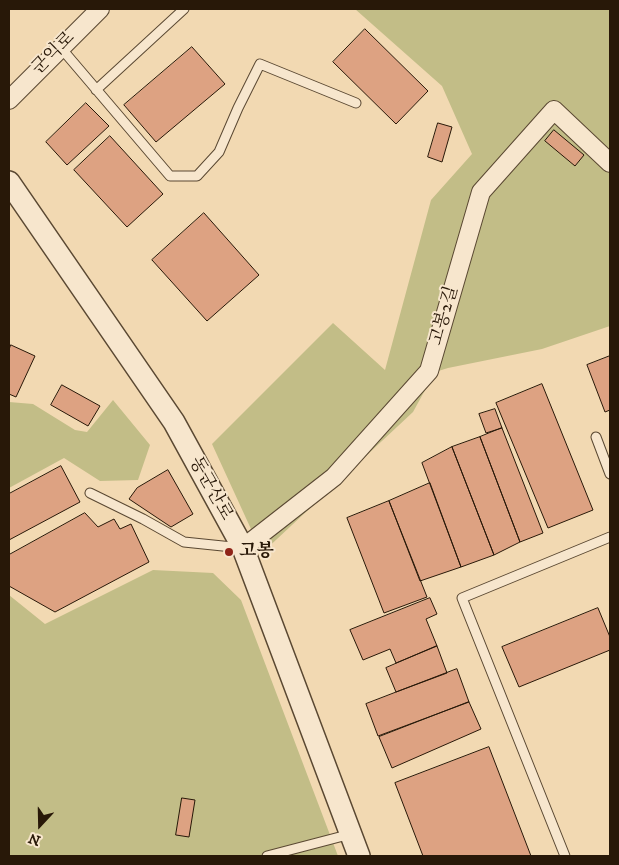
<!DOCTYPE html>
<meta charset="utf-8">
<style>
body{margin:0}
#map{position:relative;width:619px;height:865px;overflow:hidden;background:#f2d9b2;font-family:"IM FELL DW Pica",serif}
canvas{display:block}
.frame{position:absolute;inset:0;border:10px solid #281808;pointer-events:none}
.north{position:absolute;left:15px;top:800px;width:50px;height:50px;-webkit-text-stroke:4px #f7e6cd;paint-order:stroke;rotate:201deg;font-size:14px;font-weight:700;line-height:20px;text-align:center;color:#281808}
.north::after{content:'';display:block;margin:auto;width:18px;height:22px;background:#281808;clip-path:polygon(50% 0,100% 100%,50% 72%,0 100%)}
</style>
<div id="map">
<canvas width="619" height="865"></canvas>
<div class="frame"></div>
<div class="north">N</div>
</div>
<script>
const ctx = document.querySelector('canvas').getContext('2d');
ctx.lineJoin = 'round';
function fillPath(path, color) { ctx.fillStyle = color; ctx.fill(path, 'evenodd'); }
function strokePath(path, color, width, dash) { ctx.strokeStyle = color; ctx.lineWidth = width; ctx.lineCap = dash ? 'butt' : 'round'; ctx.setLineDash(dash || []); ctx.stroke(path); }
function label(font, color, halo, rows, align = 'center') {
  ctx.font = font + ' "IM FELL DW Pica","Noto Serif KR",serif'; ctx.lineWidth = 4; ctx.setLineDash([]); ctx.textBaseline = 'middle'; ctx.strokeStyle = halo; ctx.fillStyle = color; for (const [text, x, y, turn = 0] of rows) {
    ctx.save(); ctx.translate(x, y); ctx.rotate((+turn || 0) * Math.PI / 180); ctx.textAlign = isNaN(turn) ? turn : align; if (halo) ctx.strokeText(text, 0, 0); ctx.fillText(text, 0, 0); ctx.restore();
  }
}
fillPath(new Path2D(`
 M 355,9 L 610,9 L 610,326 L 542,349 L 448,368 L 435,372 L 413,412 L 262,553 L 212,444 L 333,323 L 385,370 L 431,200 L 472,154 L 442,86 Z
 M 113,400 L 150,445 L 138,480 L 100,481 L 64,458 L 9,488 L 9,402 L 33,404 L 75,430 L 87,432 Z
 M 153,570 L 213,573 L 241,600 L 338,856 L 9,856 L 9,595 L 45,624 Z`), '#c2bd87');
const building = new Path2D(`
 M 365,29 L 428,91 L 396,124 L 333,62 Z
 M 192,47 L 225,84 L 156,142 L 124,105 Z
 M 86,103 L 109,126 L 67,165 L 46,142 Z
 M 438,123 L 452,127 L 442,162 L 428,157 Z
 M 554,130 L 584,155 L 575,166 L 545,141 Z
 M 110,136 L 163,194 L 127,227 L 74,170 Z
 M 204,213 L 259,275 L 207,321 L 152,260 Z
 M 11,345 L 35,356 L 16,397 L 9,394 L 9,350 Z
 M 610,356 L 610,410 L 605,412 L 587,365 Z
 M 542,384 L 593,510 L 548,528 L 496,403 Z
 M 62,385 L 100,406 L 88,426 L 51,405 Z
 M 495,409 L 502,428 L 486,433 L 479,414 Z
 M 502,428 L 543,533 L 520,542 L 480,437 Z
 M 480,437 L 520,542 L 494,555 L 452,447 Z
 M 452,447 L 494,555 L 461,567 L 422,463 Z
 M 61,466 L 80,502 L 9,540 L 9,494 Z
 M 168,470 L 193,514 L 171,527 L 129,499 L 137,488 Z
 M 430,483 L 461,567 L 420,581 L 389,501 Z
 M 389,501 L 427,597 L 384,613 L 347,518 Z
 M 85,513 L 98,527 L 114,519 L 120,529 L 131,524 L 149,562 L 55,612 L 9,586 L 9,555 Z
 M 430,598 L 437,614 L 426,619 L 437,646 L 396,663 L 390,649 L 363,660 L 350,630 Z
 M 598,608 L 610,637 L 610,650 L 519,687 L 502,647 Z
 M 437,646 L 447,673 L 396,692 L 386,668 Z
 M 457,669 L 469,702 L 378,736 L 366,704 Z
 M 469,702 L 481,729 L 392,768 L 379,737 Z
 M 489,747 L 531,856 L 423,856 L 395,783 Z
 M 182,798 L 195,800 L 189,837 L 176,835 Z`);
fillPath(building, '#dda282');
strokePath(building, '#281808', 1);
const service = new Path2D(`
 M 61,48 L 170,176 L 197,176 L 219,152 L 238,108 L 260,64 L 356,103
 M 96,90 L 184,9
 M 596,437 L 610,474
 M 90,493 L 143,519 L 184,542 L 242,548
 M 267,856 L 351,834
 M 565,856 L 462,598 L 610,537`);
const minor = new Path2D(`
 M 9,100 L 100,9
 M 243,548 L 334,477 L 429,371 L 481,192 L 554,110 L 610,163`);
const tertiary = new Path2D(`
 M 9,182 L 174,422 L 243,548 L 359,856`);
strokePath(service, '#5a4832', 11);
strokePath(minor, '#5a4832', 20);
strokePath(tertiary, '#5a4832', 24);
strokePath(service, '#f7e6cd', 9);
strokePath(minor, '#f7e6cd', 18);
strokePath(tertiary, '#f7e6cd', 21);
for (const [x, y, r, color] of [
 [229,552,5,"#8f2418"]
]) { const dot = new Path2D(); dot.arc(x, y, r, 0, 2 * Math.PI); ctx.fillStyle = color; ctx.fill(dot); strokePath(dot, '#f7e6cd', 2); }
label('18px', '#281808', '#f7e6cd', [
 ["군익로",54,54,-45],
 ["고봉2길",445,316,-74],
 ["동군산로",210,489,61]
]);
label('bold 18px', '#281808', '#f7e6cd', [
 ["고봉",239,552]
], 'left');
</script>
